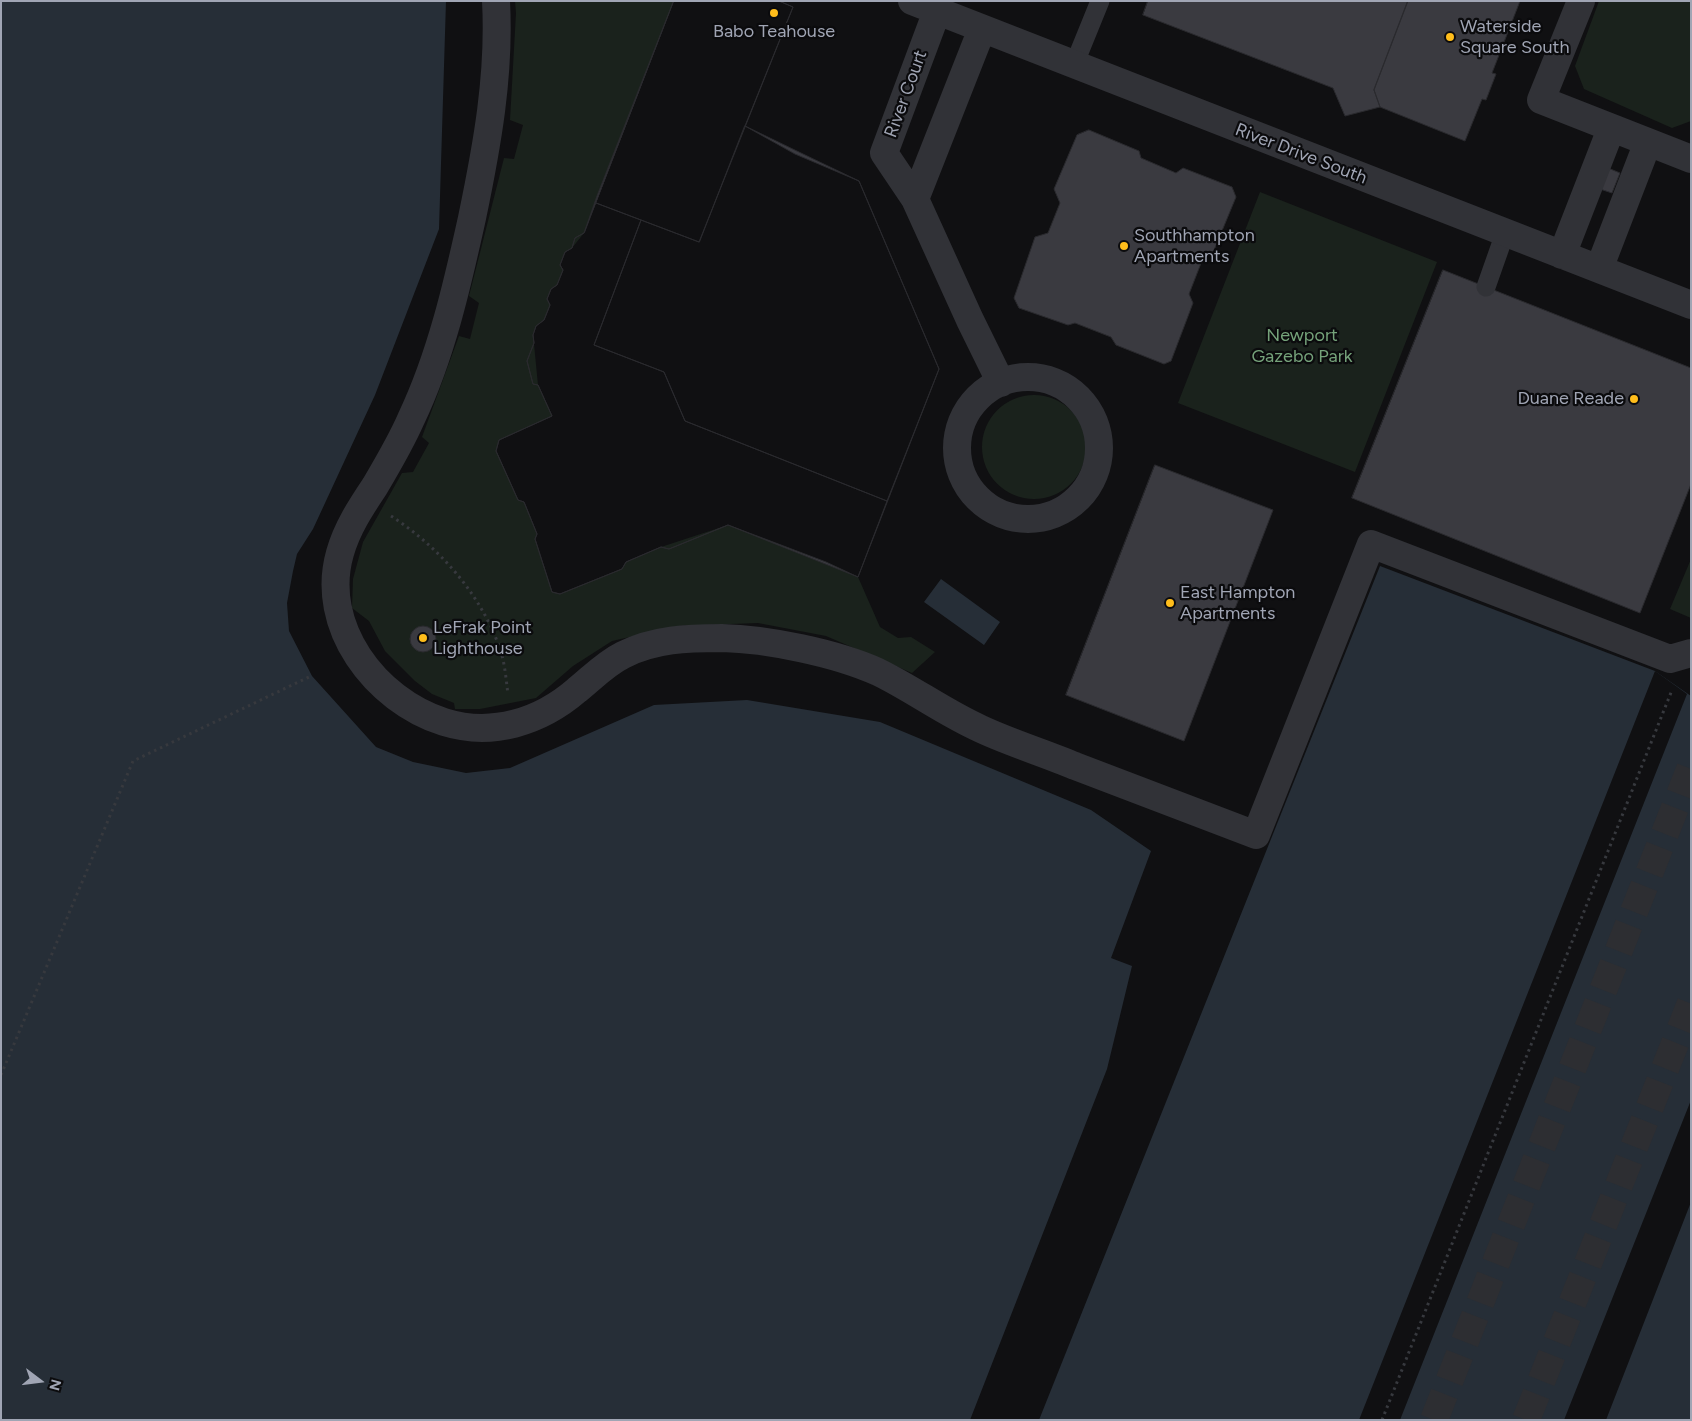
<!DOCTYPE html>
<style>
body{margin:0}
#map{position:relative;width:1692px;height:1421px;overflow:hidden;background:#101012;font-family:Figtree,sans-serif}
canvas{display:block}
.frame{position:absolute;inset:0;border:2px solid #a0a5b4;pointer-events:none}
.north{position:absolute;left:15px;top:1356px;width:50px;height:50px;-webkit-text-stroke:4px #0b0b0d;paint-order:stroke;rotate:105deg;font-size:14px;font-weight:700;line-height:20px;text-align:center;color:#a0a5b4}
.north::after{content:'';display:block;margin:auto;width:18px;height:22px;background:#a0a5b4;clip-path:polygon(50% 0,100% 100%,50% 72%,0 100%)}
</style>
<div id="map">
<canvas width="1692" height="1421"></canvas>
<div class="frame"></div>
<div class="north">N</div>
</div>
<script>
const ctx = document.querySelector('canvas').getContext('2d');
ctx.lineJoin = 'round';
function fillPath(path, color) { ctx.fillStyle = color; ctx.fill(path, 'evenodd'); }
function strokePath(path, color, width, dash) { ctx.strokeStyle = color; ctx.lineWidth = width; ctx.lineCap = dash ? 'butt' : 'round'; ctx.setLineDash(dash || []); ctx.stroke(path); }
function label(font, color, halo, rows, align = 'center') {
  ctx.font = font + ' Figtree,sans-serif'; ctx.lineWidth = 4.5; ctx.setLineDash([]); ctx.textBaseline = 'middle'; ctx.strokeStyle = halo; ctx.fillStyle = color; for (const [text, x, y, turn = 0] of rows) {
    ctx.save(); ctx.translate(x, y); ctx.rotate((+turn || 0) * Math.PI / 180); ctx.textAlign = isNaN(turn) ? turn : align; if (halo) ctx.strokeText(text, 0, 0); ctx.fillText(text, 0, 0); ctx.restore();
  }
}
fillPath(new Path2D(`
 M 515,1 L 674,1 L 597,196 L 584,233 L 572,248 L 565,252 L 560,264 L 563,270 L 557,285 L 551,289 L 547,298 L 550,305 L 544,320 L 536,326 L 533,334 L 538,385 L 552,416 L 499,440 L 496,450 L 518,500 L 524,502 L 537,534 L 535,539 L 552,592 L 560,594 L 622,569 L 626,562 L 661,547 L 728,525 L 826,562 L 858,577 L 880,627 L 898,638 L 911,637 L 935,652 L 912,673 L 826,636 L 758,623 L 678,626 L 612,641 L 573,666 L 536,698 L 480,709 L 455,709 L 454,703 L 432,694 L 415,681 L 385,651 L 369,621 L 352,608 L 353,579 L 363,542 L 402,473 L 413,472 L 429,443 L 422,437 L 459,336 L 470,339 L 479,303 L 469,296 L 504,158 L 514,159 L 523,125 L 510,120 L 516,13 Z
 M 1599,1 L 1691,1 L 1691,121 L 1672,128 L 1584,89 L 1575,66 Z
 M 1260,192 L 1437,262 L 1355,472 L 1178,403 Z
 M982 447a52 52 0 1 1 104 0a52 52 0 1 1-104 0Z
 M 1691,559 L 1691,618 L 1670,609 Z`), '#1a221c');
fillPath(new Path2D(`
 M 1,1 L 446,1 L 439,229 L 375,395 L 313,529 L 297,554 L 293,571 L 287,603 L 289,631 L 312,676 L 376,747 L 413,762 L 466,773 L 510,768 L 654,705 L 747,700 L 880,722 L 1091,810 L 1151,851 L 1111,958 L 1132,966 L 1107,1069 L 970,1420 L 1,1420 Z
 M 1380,566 L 1655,671 L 1691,696 L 1691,1420 L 1039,1420 Z
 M 941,579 L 1000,622 L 984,645 L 924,602 Z`), '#262e37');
fillPath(new Path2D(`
 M 1655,671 L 1687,694 L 1400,1420 L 1359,1420 Z
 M 1691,1100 L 1691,1202 L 1606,1420 L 1564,1420 Z`), '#101012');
const building = new Path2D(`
 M 674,1 L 779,1 L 793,7 L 745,126 L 795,154 L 859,181 L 939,369 L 858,577 L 826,562 L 728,525 L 669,549 L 661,547 L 626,562 L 622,569 L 560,594 L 552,592 L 535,539 L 537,534 L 524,502 L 518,500 L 496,451 L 499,440 L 552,416 L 538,385 L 533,384 L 527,361 L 534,343 L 533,335 L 536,326 L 544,320 L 550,305 L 547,299 L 551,289 L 557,285 L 563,270 L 560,265 L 565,252 L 572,248 L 575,238 L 584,233 L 597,196 Z
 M 674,1 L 779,1 L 793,7 L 699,242 L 596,203 Z
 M 1148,1 L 1408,1 L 1374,90 L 1380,107 L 1345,116 L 1333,88 L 1143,15 Z
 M 1408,1 L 1520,1 L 1492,73 L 1496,74 L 1486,100 L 1482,99 L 1465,141 L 1380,107 L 1374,90 Z
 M 745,126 L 859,181 L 939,369 L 887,501 L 685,421 L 664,372 L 594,345 L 641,220 L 699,242 Z
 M 1089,130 L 1139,151 L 1141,158 L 1176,173 L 1183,168 L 1232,187 L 1236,197 L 1212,255 L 1203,258 L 1189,294 L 1193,303 L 1171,361 L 1164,364 L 1116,345 L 1111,337 L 1075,323 L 1068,325 L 1019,308 L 1014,298 L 1035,237 L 1048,233 L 1060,203 L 1054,189 L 1077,135 Z
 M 1608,168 L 1620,173 L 1612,193 L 1600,189 Z
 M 596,203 L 641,220 L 594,345 L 664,372 L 685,421 L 887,501 L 858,577 L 728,525 L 669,549 L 661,547 L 626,562 L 622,569 L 560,594 L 552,592 L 535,539 L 537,534 L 524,502 L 518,500 L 496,451 L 499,440 L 552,416 L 538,385 L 533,384 L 527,361 L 534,343 L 533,335 L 536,326 L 544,320 L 550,305 L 547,299 L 551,289 L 557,285 L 563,270 L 560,265 L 565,252 L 572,248 L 575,238 L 584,233 Z
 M 1443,270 L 1691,368 L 1691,484 L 1640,613 L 1352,498 Z
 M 1155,465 L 1273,510 L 1184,741 L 1066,695 Z
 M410 639a13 13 0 1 1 26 0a13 13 0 1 1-26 0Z`);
fillPath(building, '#3a3a40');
strokePath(building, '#2a2a2e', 1);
strokePath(new Path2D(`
 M 1434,1420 L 1691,767
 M 1526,1420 L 1691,1003`), '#2d2e32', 28, [28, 14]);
strokePath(new Path2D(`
 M 391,516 C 439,547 481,594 500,649 C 505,663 506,680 508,694
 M 1,1075 L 133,761 L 311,676
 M 1382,1420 L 1672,690`), '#37393e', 3, [2.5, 4]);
strokePath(new Path2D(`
 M 1074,65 L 1100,1
 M 1486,287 L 1505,233`), '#313237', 19);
strokePath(new Path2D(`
 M 496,1 C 500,75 487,146 472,218 C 457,286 441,356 411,419 C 401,442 388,464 375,486 C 361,507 347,528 340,553 C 319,626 375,700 444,722 C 492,737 540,722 577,690 C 592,678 605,664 623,655 C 654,639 688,638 722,638 C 767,639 836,653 878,672 C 913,689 945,713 981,729 C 1011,743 1044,753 1075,766 C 1135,789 1196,812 1256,835 L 1371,544 L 1670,659 L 1691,653`), '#313237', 28);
strokePath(new Path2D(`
 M 912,1 L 1691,305
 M 1581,1 L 1541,100 L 1691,159
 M 937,11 L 884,153 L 915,199 L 970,320 L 1001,383
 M 915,199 L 982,29
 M 1562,255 L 1611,129
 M 1599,269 L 1648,142
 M957 448a71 71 0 1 1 142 0a71 71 0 1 1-142 0Z`), '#313237', 28);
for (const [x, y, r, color] of [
 [774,13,5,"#ffbd1b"],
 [1450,37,5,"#ffbd1b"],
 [1124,246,5,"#ffbd1b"],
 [1634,399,5,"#ffbd1b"],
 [1170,603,5,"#ffbd1b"],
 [423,638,5,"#ffbd1b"]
]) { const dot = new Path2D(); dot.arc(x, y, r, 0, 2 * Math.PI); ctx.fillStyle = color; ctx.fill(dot); strokePath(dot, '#0b0b0d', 2); }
label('18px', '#a0a5b4', '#0b0b0d', [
 ["Waterside",1460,27],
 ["Square South",1460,48],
 ["Babo Teahouse",774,32,"center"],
 ["Southhampton",1134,236],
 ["Apartments",1134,257],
 ["Duane Reade",1624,399,"right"],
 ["East Hampton",1180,593],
 ["Apartments",1180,614],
 ["LeFrak Point",433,628],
 ["Lighthouse",433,649]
], 'left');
label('18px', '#a0a5b4', '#0b0b0d', [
 ["River Court",906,94,-70],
 ["River Drive South",1301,154,21]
]);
label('18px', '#75a27a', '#0b0b0d', [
 ["Newport",1302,336],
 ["Gazebo Park",1302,357]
]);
</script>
